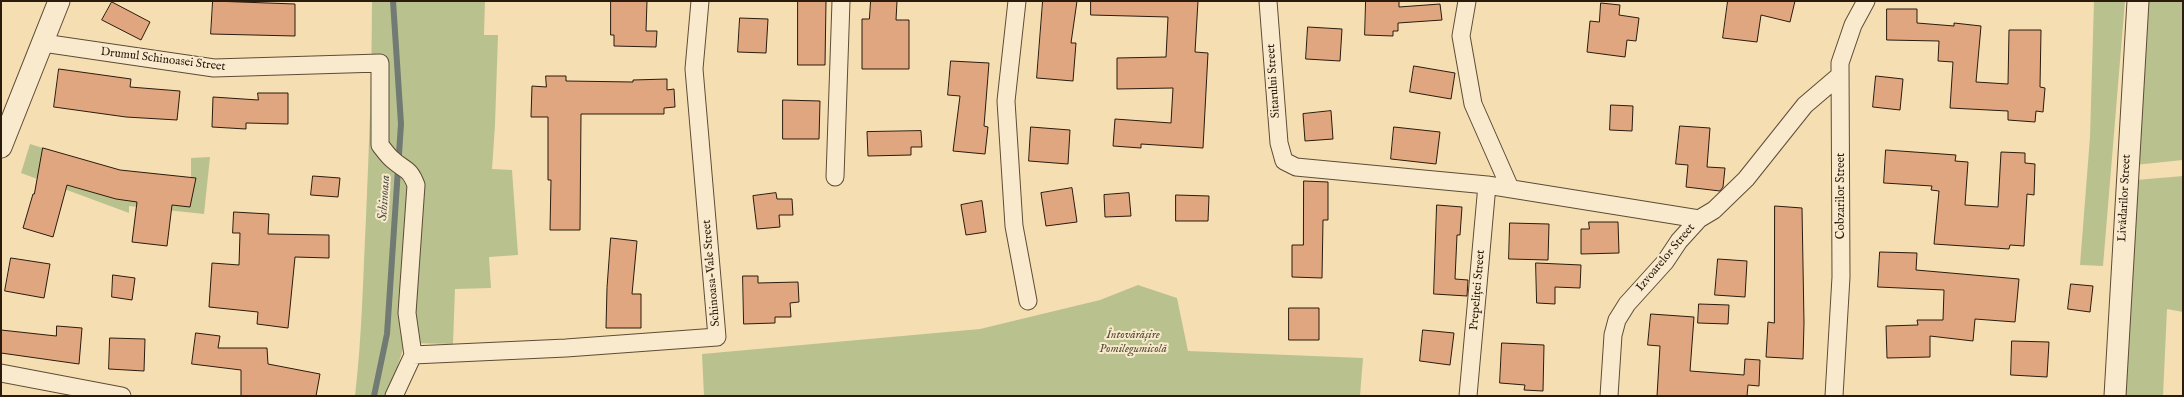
<!DOCTYPE html>
<meta charset="utf-8">
<style>
body{margin:0}
#map{position:relative;width:2184px;height:397px;overflow:hidden;background:#f6deb3;font-family:"IM FELL English",serif}
canvas{display:block}
.frame{position:absolute;inset:0;border:2px solid #2a1b0d;pointer-events:none}
</style>
<div id="map">
<canvas width="2184" height="397"></canvas>
<div class="frame"></div>
</div>
<script>
const ctx = document.querySelector('canvas').getContext('2d');
ctx.lineJoin = 'round';
function fillPath(path, color) { ctx.fillStyle = color; ctx.fill(path, 'evenodd'); }
function strokePath(path, color, width, dash) { ctx.strokeStyle = color; ctx.lineWidth = width; ctx.lineCap = dash ? 'butt' : 'round'; ctx.setLineDash(dash || []); ctx.stroke(path); }
function label(font, color, halo, rows, align = 'center') {
  ctx.font = font + ' "IM FELL English",serif'; ctx.lineWidth = 4; ctx.setLineDash([]); ctx.textBaseline = 'middle'; ctx.strokeStyle = halo; ctx.fillStyle = color; for (const [text, x, y, turn = 0] of rows) {
    ctx.save(); ctx.translate(x, y); ctx.rotate((+turn || 0) * Math.PI / 180); ctx.textAlign = isNaN(turn) ? turn : align; if (halo) ctx.strokeText(text, 0, 0); ctx.fillText(text, 0, 0); ctx.restore();
  }
}
fillPath(new Path2D(`
 M 372,1 L 485,1 L 484,35 L 498,35 L 495,125 L 492,169 L 512,170 L 518,255 L 489,257 L 491,288 L 455,289 L 453,344 L 405,343 L 388,396 L 355,396 C 362,336 363,277 366,217 C 369,145 372,73 372,1 Z
 M 2094,1 L 2125,1 L 2103,266 L 2080,265 L 2090,137 Z
 M 2149,1 L 2183,1 L 2183,160 L 2135,165 Z
 M 30,144 L 43,148 L 38,177 L 116,199 L 190,207 L 195,178 L 191,177 L 191,158 L 210,157 L 204,214 L 129,206 L 129,213 L 21,173 Z
 M 2183,176 L 2183,312 L 2167,309 L 2163,396 L 2124,396 L 2136,180 Z
 M 1138,285 L 1177,298 L 1188,351 L 1363,358 L 1360,396 L 704,396 L 702,354 L 980,329 L 1100,300 Z`), '#b9c28f');
strokePath(new Path2D(`
 M 374,396 L 387,334 L 401,124 L 393,1`), '#717a73', 6);
const building = new Path2D(`
 M 213,1 L 295,4 L 295,36 L 211,34 Z
 M 611,1 L 647,1 L 646,31 L 657,31 L 656,47 L 614,46 L 614,35 L 611,35 Z
 M 798,1 L 826,1 L 825,65 L 798,65 Z
 M 871,1 L 897,1 L 896,20 L 909,20 L 909,69 L 862,69 L 862,19 L 869,19 Z
 M 1043,1 L 1077,1 L 1071,43 L 1076,43 L 1073,81 L 1037,78 Z
 M 1091,1 L 1198,1 L 1195,52 L 1208,53 L 1203,148 L 1141,144 L 1141,148 L 1113,146 L 1115,119 L 1171,123 L 1173,88 L 1117,89 L 1117,58 L 1166,57 L 1168,17 L 1091,15 Z
 M 1366,1 L 1399,1 L 1399,7 L 1440,4 L 1442,20 L 1398,23 L 1398,31 L 1393,31 L 1393,36 L 1365,35 Z
 M 1728,1 L 1795,1 L 1790,22 L 1761,15 L 1757,42 L 1723,38 Z
 M 112,2 L 150,22 L 141,40 L 102,20 Z
 M 1601,3 L 1620,5 L 1619,15 L 1639,18 L 1636,41 L 1627,40 L 1625,57 L 1587,52 L 1590,21 L 1599,22 Z
 M 1887,9 L 1917,9 L 1917,23 L 1954,26 L 1954,23 L 1981,26 L 1976,82 L 2008,84 L 2009,30 L 2041,30 L 2040,87 L 2045,88 L 2043,112 L 2036,111 L 2035,122 L 2008,120 L 2008,111 L 1950,108 L 1953,62 L 1938,61 L 1939,41 L 1887,40 Z
 M 740,18 L 768,19 L 766,53 L 738,52 Z
 M 1308,27 L 1342,29 L 1340,61 L 1306,59 Z
 M 951,61 L 989,63 L 984,126 L 988,127 L 985,154 L 953,151 L 960,96 L 948,95 Z
 M 1414,66 L 1455,73 L 1451,99 L 1410,92 Z
 M 59,69 L 131,79 L 130,87 L 180,91 L 177,120 L 126,117 L 54,107 Z
 M 546,76 L 566,76 L 566,81 L 633,82 L 633,80 L 667,79 L 667,90 L 674,89 L 675,107 L 664,108 L 664,114 L 581,114 L 580,230 L 550,230 L 551,180 L 548,180 L 548,117 L 531,117 L 532,86 L 546,87 Z
 M 1876,76 L 1903,79 L 1900,110 L 1873,107 Z
 M 258,93 L 288,93 L 288,124 L 246,123 L 246,129 L 212,127 L 213,97 L 258,100 Z
 M 783,100 L 820,101 L 819,139 L 783,139 Z
 M 1611,105 L 1633,106 L 1632,131 L 1610,130 Z
 M 1331,111 L 1333,139 L 1305,141 L 1303,114 Z
 M 1680,126 L 1710,128 L 1707,167 L 1725,168 L 1723,187 L 1720,191 L 1686,187 L 1688,165 L 1676,164 Z
 M 1031,127 L 1070,130 L 1068,164 L 1029,161 Z
 M 1394,127 L 1440,132 L 1436,164 L 1391,159 Z
 M 921,131 L 922,147 L 911,147 L 911,155 L 868,156 L 867,132 Z
 M 43,148 L 120,170 L 196,178 L 190,207 L 172,205 L 167,246 L 132,242 L 137,202 L 116,199 L 67,185 L 53,237 L 23,228 L 33,194 L 34,194 Z
 M 1886,150 L 1956,155 L 1955,161 L 1968,162 L 1965,205 L 1998,207 L 2001,152 L 2025,153 L 2025,163 L 2035,164 L 2034,195 L 2027,194 L 2024,246 L 2010,245 L 2009,249 L 1934,244 L 1939,191 L 1931,190 L 1932,186 L 1884,183 Z
 M 313,176 L 340,178 L 338,197 L 311,195 Z
 M 1304,181 L 1328,182 L 1328,220 L 1323,220 L 1322,278 L 1292,277 L 1292,245 L 1303,245 Z
 M 1072,188 L 1077,222 L 1046,226 L 1041,193 Z
 M 776,193 L 777,199 L 792,199 L 793,215 L 779,215 L 780,227 L 757,229 L 753,196 Z
 M 1129,193 L 1131,216 L 1105,217 L 1104,195 Z
 M 1176,195 L 1209,196 L 1208,221 L 1176,221 Z
 M 982,201 L 986,232 L 966,235 L 961,205 Z
 M 1437,205 L 1462,207 L 1460,235 L 1457,235 L 1455,279 L 1468,280 L 1467,296 L 1434,294 Z
 M 1775,206 L 1802,208 L 1804,323 L 1803,359 L 1766,357 L 1768,322 L 1774,323 Z
 M 234,212 L 269,214 L 268,234 L 329,235 L 329,258 L 295,257 L 288,328 L 257,324 L 258,312 L 209,307 L 212,263 L 239,265 L 240,233 L 233,233 Z
 M 1589,222 L 1618,222 L 1619,253 L 1581,254 L 1581,229 L 1589,229 Z
 M 1510,223 L 1549,224 L 1548,260 L 1509,259 Z
 M 611,238 L 637,241 L 632,294 L 641,294 L 641,328 L 606,328 L 607,288 Z
 M 1880,252 L 1917,253 L 1916,270 L 2019,279 L 2015,322 L 1975,319 L 1973,341 L 1930,336 L 1930,357 L 1887,358 L 1886,326 L 1918,325 L 1917,320 L 1943,320 L 1944,290 L 1878,287 Z
 M 11,258 L 50,264 L 44,298 L 5,291 Z
 M 1718,259 L 1747,261 L 1745,297 L 1715,295 Z
 M 1536,263 L 1581,265 L 1580,288 L 1555,287 L 1555,304 L 1537,303 Z
 M 113,275 L 135,278 L 132,300 L 112,297 Z
 M 743,276 L 758,276 L 758,283 L 798,282 L 799,302 L 790,303 L 791,317 L 775,317 L 775,323 L 744,324 Z
 M 2071,284 L 2093,286 L 2090,312 L 2068,309 Z
 M 1699,304 L 1729,305 L 1728,324 L 1698,323 Z
 M 1289,308 L 1319,308 L 1319,340 L 1289,340 Z
 M 1651,314 L 1694,317 L 1690,371 L 1744,375 L 1745,359 L 1760,360 L 1759,386 L 1748,385 L 1747,396 L 1657,396 L 1660,346 L 1648,345 Z
 M 57,326 L 82,328 L 79,364 L 1,353 L 1,330 L 56,336 Z
 M 1423,330 L 1454,333 L 1450,365 L 1420,361 Z
 M 196,333 L 220,336 L 218,348 L 267,348 L 268,364 L 320,374 L 316,396 L 241,396 L 241,370 L 192,364 Z
 M 110,338 L 145,339 L 144,371 L 109,369 Z
 M 2012,341 L 2049,342 L 2047,377 L 2011,375 Z
 M 1502,343 L 1544,345 L 1543,391 L 1524,390 L 1525,385 L 1500,383 Z`);
fillPath(building, '#dfa680');
strokePath(building, '#2a1b0d', 1);
const minor = new Path2D(`
 M 1017,1 L 1006,101 L 1014,226 L 1028,301
 M 1268,1 L 1279,143 L 1284,161 L 1296,167 L 1487,185 L 1699,219
 M 1467,1 L 1461,36 L 1473,104 L 1510,188
 M 43,43 L 214,68 L 380,63 L 380,145 C 384,150 388,156 393,160 C 405,171 409,167 416,185 L 407,313 L 413,355 L 394,396
 M 835,177 L 841,1
 M 413,355 L 566,348 L 717,337 L 694,69 L 700,1
 M 1,373 L 122,396
 M 1468,396 L 1487,185
 M 1609,396 L 1613,335 L 1617,320 L 1627,304 L 1665,262 L 1679,241 L 1699,219 L 1714,210 L 1746,179 L 1805,105 L 1839,76
 M 1834,396 L 1841,277 L 1840,63 L 1853,25 L 1866,1`);
const tertiary = new Path2D(`
 M 1,147 L 59,1
 M 2115,396 L 2138,1`);
strokePath(minor, '#5d4c36', 19);
strokePath(tertiary, '#5d4c36', 23);
strokePath(minor, '#f9eace', 17);
strokePath(tertiary, '#f9eace', 21);
label('12px', '#2a1b0d', '#f9eace', [
 ["Drumul Schinoasei Street",163,60,7],
 ["Sitarului Street",1274,81,-94],
 ["Cobzarilor Street",1842,196,-90],
 ["Livădarilor Street",2125,198,-87],
 ["Izvoarelor Street",1666,258,-50],
 ["Schinoasa-Vale Street",712,273,-95],
 ["Prepeliței Street",1478,290,-85]
]);
label('italic 12px', '#554d34', '#f9eace', [
 ["Întovărășire",1133,336],
 ["Pomilegumicolă",1133,350]
]);
label('italic 13px', '#545348', '#f9eace', [
 ["Schinoasa",385,198,-86]
]);
</script>
